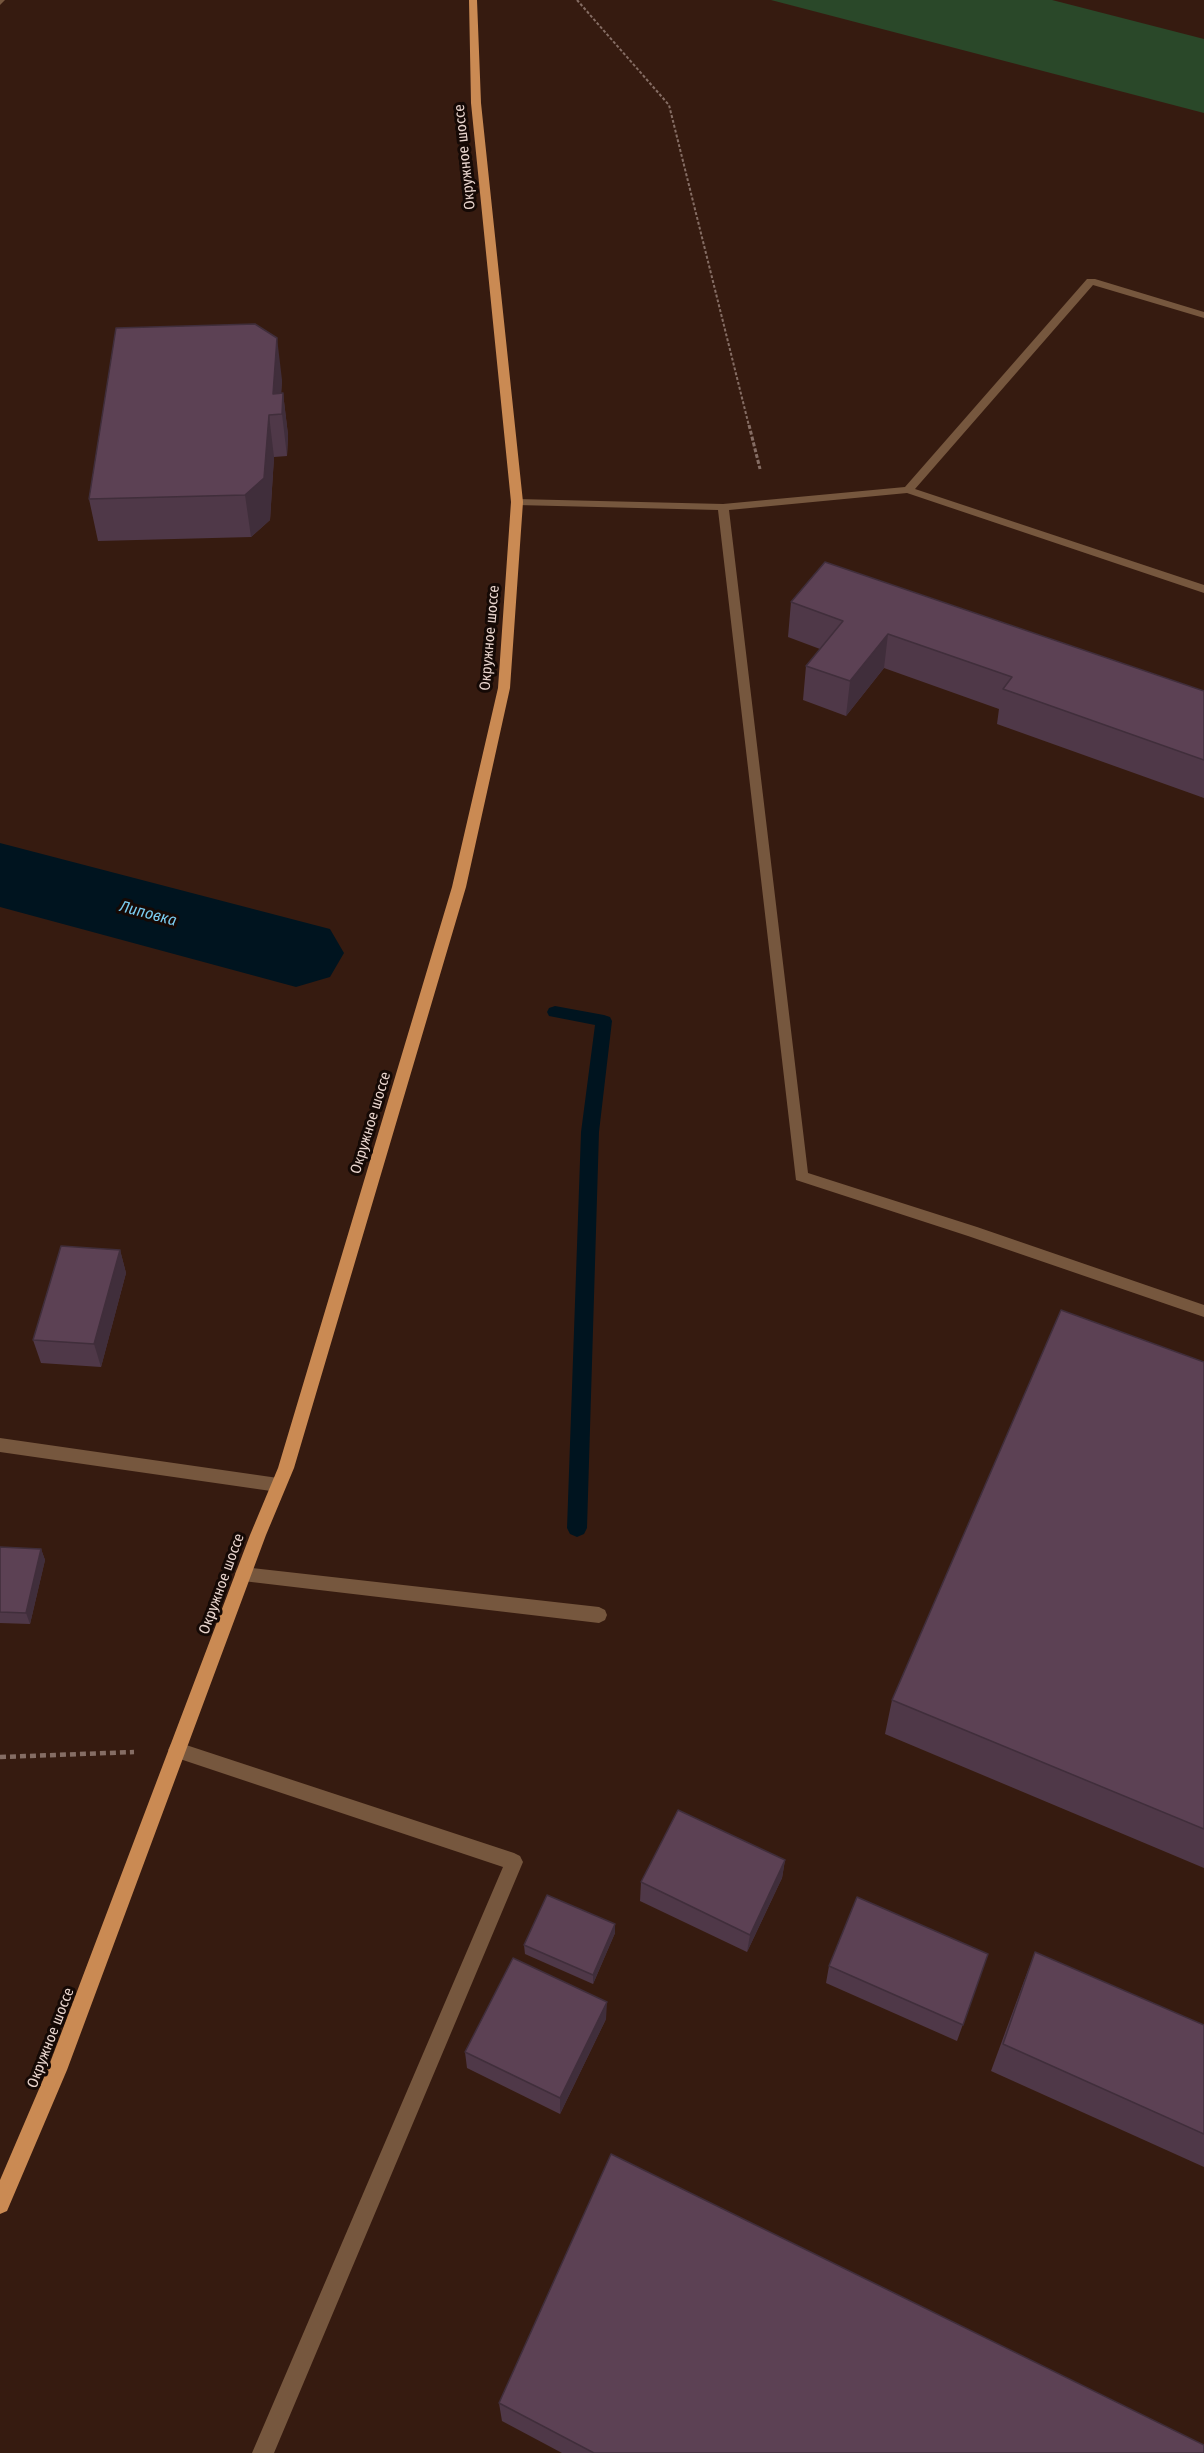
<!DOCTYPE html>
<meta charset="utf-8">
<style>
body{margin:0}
canvas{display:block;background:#361b10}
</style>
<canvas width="1204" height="2453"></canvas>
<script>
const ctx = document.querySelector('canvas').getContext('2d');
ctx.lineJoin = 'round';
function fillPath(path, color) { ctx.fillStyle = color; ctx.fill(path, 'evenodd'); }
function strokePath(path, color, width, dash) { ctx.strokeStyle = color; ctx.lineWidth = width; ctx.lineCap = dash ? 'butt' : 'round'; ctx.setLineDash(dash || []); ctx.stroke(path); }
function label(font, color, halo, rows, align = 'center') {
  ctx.font = font + ' "Fira Sans Condensed",sans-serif'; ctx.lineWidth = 6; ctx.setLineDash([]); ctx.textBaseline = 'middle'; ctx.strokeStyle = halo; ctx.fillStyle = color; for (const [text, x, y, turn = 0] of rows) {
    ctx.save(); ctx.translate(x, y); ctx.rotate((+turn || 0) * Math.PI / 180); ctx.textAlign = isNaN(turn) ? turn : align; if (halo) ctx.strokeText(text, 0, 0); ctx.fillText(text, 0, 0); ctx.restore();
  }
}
fillPath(new Path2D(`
 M 771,0 L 1052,0 L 1204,39 L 1204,113 Z`), '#2a4829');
fillPath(new Path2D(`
 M 555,1006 L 604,1015 L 610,1017 L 612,1021 L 599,1132 L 587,1528 L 584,1534 L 577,1537 L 570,1534 L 567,1528 L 581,1132 L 595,1025 L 549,1016 L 547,1012 L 549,1008 Z`), '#00141f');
fillPath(new Path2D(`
 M 0,843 L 330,929 L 344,953 L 330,977 L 296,987 L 0,907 Z`), '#00141f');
strokePath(new Path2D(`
 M 577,0 L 669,105 L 749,426`), '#856d64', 2, [3, 2]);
strokePath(new Path2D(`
 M 749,425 L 760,469`), '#856d64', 3, [4, 2]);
strokePath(new Path2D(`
 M 0,1757 L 134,1752`), '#856d64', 4.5, [6, 4]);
fillPath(new Path2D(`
 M 1087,279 L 1095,279 L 1204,312 L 1204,318 L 1093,285 L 915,489 L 1204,585 L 1204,593 L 907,493 L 729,510 L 808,1173 L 977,1227 L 1204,1305 L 1204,1317 L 968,1236 L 796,1180 L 718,510 L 517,505 L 511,502 L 517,499 L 723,504 L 905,487 Z
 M 0,1438 L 278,1478 L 284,1480 L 286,1485 L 284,1490 L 278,1492 L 0,1452 Z
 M 243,1567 L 599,1607 L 605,1610 L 607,1615 L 605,1620 L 599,1623 L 243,1581 L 237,1579 L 235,1574 L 237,1569 Z
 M 177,1742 L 514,1853 L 520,1856 L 523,1862 L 274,2453 L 252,2453 L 503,1867 L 171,1756 L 168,1750 L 171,1744 Z`), '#76573e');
fillPath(new Path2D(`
 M 0,0 L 5,0 L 0,5 Z`), '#76573e');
fillPath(new Path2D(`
 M 469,0 L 477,0 L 481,103 L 523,502 L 510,688 L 466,887 L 294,1468 L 266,1535 L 67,2070 L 7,2211 L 0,2214 L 0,2180 L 48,2068 L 250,1535 L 278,1468 L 452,887 L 498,688 L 511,502 L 471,103 Z`), '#ca8a53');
fillPath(new Path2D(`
 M 282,380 L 281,393 L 283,393 L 288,435 L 287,456 L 274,457 L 270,520 L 251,537 L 98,541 L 89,499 Z
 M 791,602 L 1204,691 L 1204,798 L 997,724 L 999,709 L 884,668 L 846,716 L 803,700 L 806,666 L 820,649 L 788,637 Z
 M 120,1250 L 126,1273 L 101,1367 L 41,1363 L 33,1340 Z
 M 1204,1362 L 1204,1868 L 885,1734 L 892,1700 Z
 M 0,1547 L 41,1549 L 45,1560 L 30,1624 L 0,1623 Z
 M 785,1860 L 782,1878 L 747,1952 L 640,1901 L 641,1882 Z
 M 615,1924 L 615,1933 L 593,1984 L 525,1954 L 524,1945 Z
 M 1035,1952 L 1204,2025 L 1204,2167 L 991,2071 L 1024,1981 Z
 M 988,1954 L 957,2041 L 826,1983 L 829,1966 Z
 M 606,2019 L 560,2114 L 467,2068 L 465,2052 Z
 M 499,2403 L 1204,2453 L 562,2453 L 502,2421 Z`), '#4f3848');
fillPath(new Path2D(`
 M 277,338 L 282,380 L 280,414 L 273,394 Z
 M 283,393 L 288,435 L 287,456 L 282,414 Z
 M 269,415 L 274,457 L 270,520 L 251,537 L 245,495 Z
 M 888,634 L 884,668 L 846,716 L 850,681 Z
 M 120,1250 L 126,1273 L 101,1367 L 94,1344 Z
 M 41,1549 L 45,1560 L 30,1624 L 26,1613 Z
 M 785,1860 L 782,1878 L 747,1952 L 750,1935 Z
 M 615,1924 L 615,1933 L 593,1984 L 593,1975 Z
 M 607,2002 L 606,2019 L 560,2114 L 560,2098 Z`), '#402e3b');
const building = new Path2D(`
 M 255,324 L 277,338 L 273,394 L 283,393 L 282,414 L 269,415 L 264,478 L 245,495 L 89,499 L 116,328 Z
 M 825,562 L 1204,691 L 1204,760 L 1003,689 L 1012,677 L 888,634 L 850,681 L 806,666 L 843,621 L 791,602 Z
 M 61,1246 L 120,1250 L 94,1344 L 33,1340 Z
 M 1061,1310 L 1204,1362 L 1204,1829 L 892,1700 Z
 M 0,1547 L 41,1549 L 26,1613 L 0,1612 Z
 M 678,1810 L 785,1860 L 750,1935 L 641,1882 Z
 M 547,1895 L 615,1924 L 593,1975 L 524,1945 Z
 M 857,1897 L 988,1954 L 963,2025 L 829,1966 Z
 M 1035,1952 L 1204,2025 L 1204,2134 L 1003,2044 Z
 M 513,1958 L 607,2002 L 560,2098 L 465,2052 Z
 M 611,2154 L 1204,2445 L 1204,2453 L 594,2453 L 499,2403 Z`);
fillPath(building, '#5c4154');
strokePath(building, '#402e3b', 1.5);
label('15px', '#e9d5ce', '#150905', [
 ["Окружное шоссе",465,157,-96],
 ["Окружное шоссе",490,638,-85],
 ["Окружное шоссе",371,1123,-73],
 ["Окружное шоссе",222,1584,-70],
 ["Окружное шоссе",51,2038,-69]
]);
label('italic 16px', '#7bccf0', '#150905', [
 ["Липовка",148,914,15]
]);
</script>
